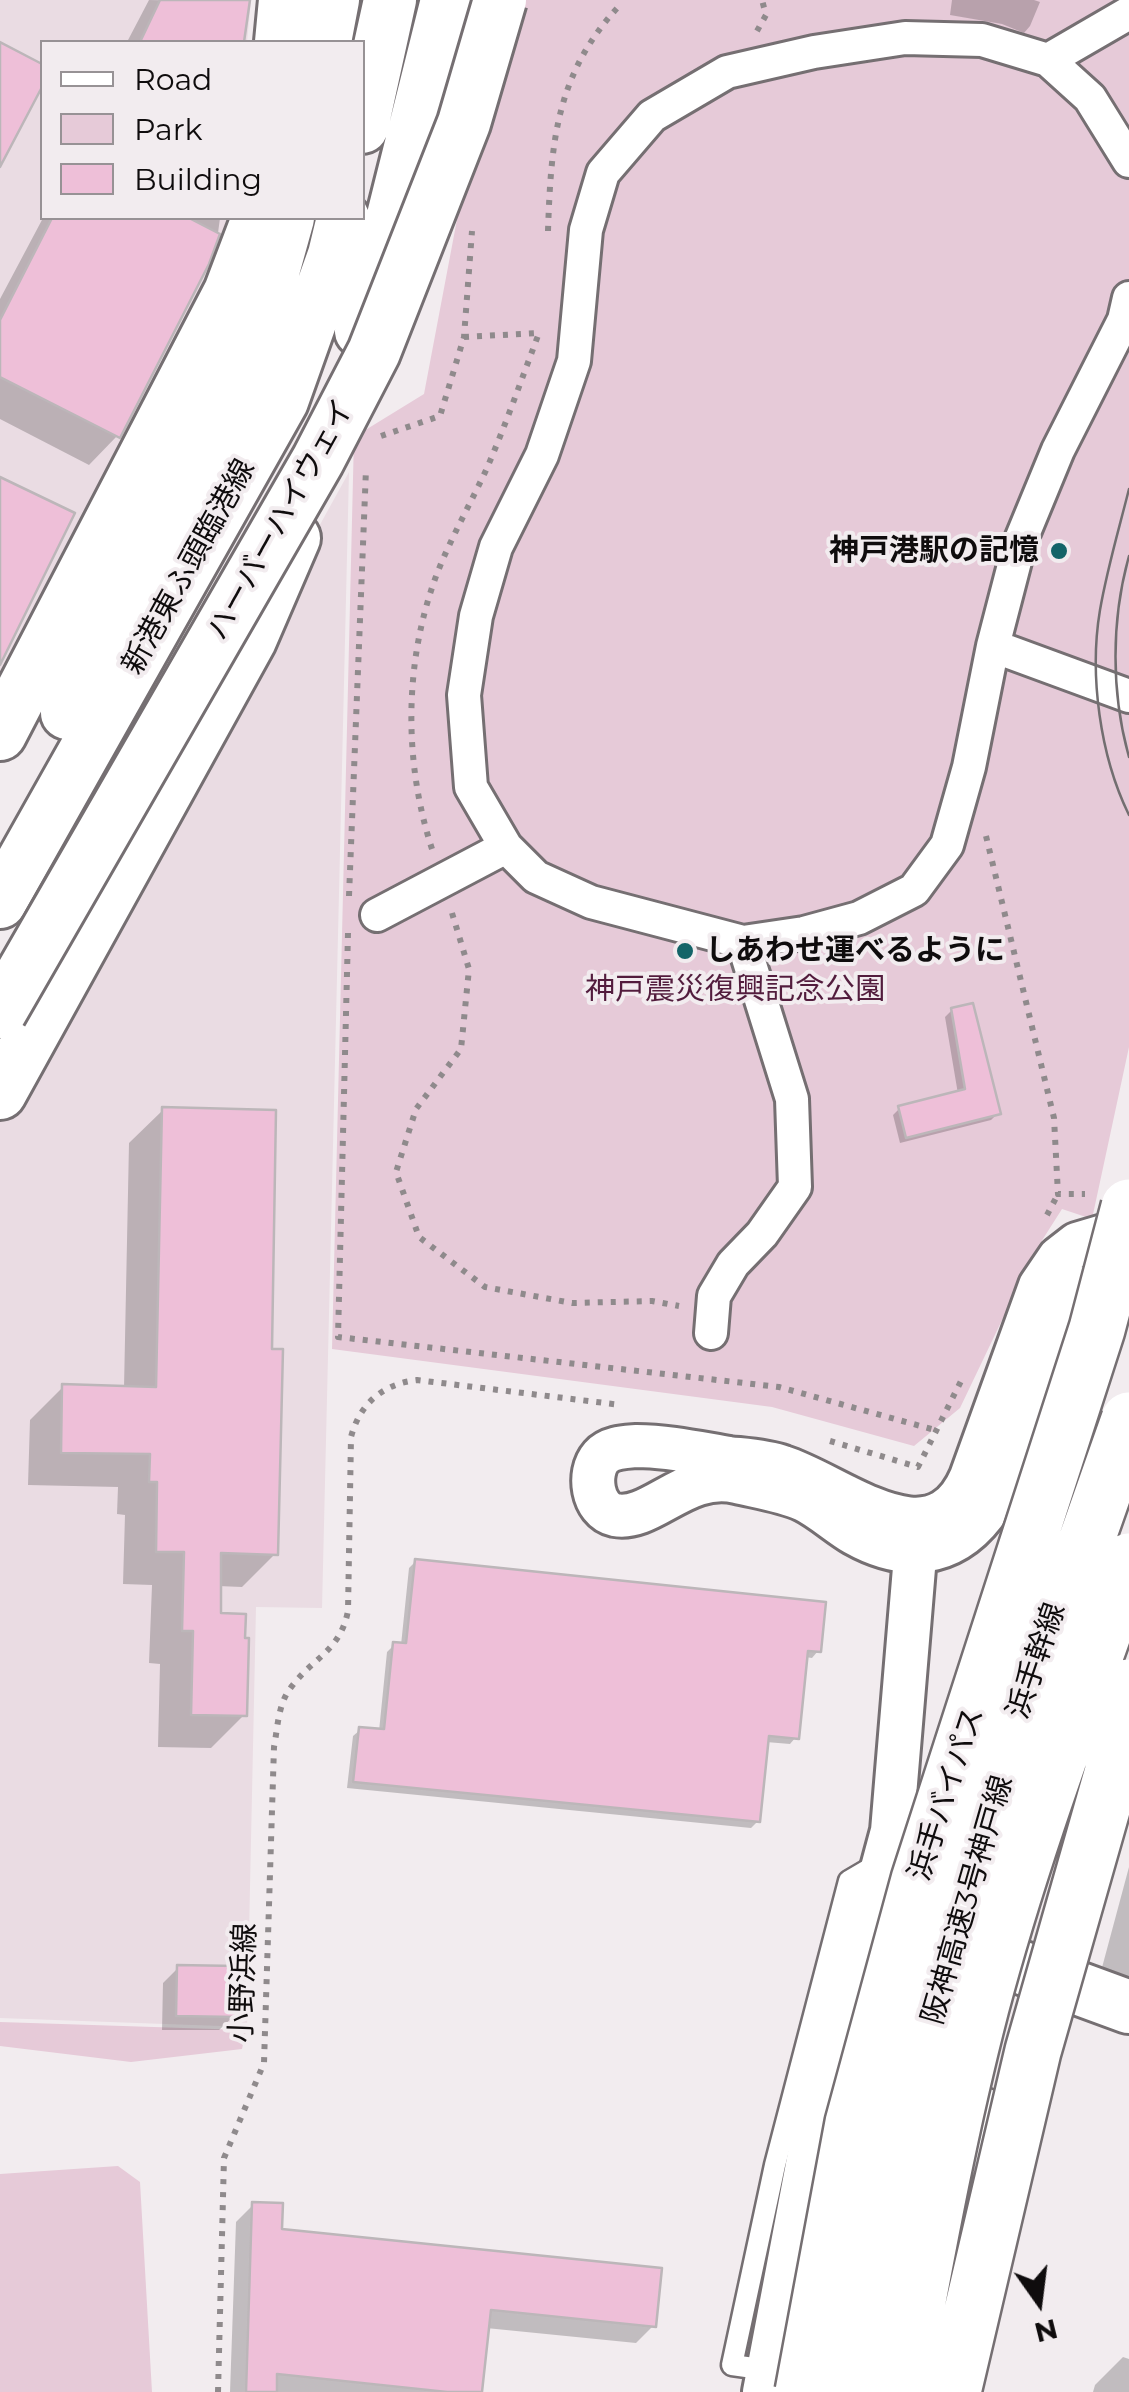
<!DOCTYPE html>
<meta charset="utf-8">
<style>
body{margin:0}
#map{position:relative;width:1129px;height:2392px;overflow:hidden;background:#f2ecef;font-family:Montserrat,sans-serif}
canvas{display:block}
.legend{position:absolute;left:40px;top:40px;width:325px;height:180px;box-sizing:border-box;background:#f2ecef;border:2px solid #979295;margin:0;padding:12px 18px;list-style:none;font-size:30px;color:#0f0c0d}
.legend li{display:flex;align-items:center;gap:20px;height:50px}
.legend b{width:50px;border:2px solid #979295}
.north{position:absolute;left:989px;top:2252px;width:100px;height:100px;-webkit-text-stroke:8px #f2ecef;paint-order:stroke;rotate:166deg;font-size:28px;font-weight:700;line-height:40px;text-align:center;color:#0f0c0d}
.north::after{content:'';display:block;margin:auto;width:35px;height:45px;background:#0f0c0d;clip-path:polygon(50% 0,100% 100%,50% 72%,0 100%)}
</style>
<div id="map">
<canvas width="1129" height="2392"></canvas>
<ul class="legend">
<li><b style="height:12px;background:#fff"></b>Road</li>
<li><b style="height:28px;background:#e6cad8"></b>Park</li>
<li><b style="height:28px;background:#eebfd8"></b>Building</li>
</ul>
<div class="north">N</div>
</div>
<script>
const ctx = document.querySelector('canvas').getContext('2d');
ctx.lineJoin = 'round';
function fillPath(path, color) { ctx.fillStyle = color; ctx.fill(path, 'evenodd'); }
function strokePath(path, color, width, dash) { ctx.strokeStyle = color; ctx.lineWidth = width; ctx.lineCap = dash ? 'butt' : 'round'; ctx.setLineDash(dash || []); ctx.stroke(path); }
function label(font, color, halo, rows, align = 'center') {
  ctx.font = font + ' Montserrat,"Noto Sans JP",sans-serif'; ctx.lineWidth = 8; ctx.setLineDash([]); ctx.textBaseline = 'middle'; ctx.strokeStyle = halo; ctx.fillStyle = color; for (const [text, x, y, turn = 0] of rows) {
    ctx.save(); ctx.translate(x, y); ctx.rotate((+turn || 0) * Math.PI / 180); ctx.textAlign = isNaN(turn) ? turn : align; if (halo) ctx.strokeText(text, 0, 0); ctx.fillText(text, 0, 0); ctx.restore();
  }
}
fillPath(new Path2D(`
 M 0,0 L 251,0 L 247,42 L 42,42 L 42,218 L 227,218 L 210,277 L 0,683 Z
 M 349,472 L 322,1608 L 256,1607 L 247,2027 L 0,2018 L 0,1106 Z`), '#eadce3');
fillPath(new Path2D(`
 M 521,0 L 1129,0 L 1129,1047 L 1092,1219 L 1062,1209 L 1034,1253 L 960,1408 L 914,1446 L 772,1407 L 332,1349 L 354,437 L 424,394 L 462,193 Z
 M 0,2022 L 246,2030 L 242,2049 L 131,2062 L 0,2046 Z
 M 118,2166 L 140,2182 L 152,2392 L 0,2392 L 0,2174 Z`), '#e6cad8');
fillPath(new Path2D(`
 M 149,0 L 248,2 L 242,42 L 127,42 Z
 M 952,0 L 1034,0 L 1040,2 L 1030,26 L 1024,33 L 1002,24 L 950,15 Z
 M 43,218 L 220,218 L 218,233 L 117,436 L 89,465 L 0,419 L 0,299 Z
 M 952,1010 L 998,1113 L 991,1120 L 900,1143 L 893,1115 L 900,1108 L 958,1094 L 945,1017 Z
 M 163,1110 L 269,1351 L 275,1554 L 242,1587 L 218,1586 L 218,1616 L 244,1715 L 211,1748 L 158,1747 L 160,1664 L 149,1663 L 152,1585 L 123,1584 L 125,1515 L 117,1514 L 118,1487 L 28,1485 L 30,1420 L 63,1387 L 124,1388 L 129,1143 Z
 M 416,1561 L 818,1651 L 812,1658 L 805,1657 L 796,1737 L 790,1744 L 766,1742 L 758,1821 L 751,1828 L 347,1788 L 353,1736 L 360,1730 L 379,1731 L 387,1652 L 394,1645 L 401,1645 L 409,1568 Z
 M 1129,1867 L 1129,1982 L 1100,1975 Z
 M 178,1968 L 234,2016 L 219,2030 L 162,2030 L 163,1983 Z
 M 253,2205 L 279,2232 L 653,2326 L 636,2343 L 486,2328 L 480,2392 L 230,2392 L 236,2222 Z
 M 1123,2357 L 1129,2359 L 1129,2392 L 1093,2392 L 1095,2385 Z`), '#0003');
const building = new Path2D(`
 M 160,0 L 250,0 L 244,42 L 140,42 Z
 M 0,42 L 42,64 L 42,87 L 0,167 Z
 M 52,218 L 189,218 L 220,234 L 209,264 L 120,438 L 0,377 L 0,320 Z
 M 0,477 L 75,513 L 0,665 Z
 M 973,1003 L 1001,1114 L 906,1138 L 898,1106 L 965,1089 L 951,1008 Z
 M 162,1107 L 276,1110 L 272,1349 L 283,1349 L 278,1555 L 221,1553 L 221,1613 L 246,1614 L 245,1638 L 249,1638 L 247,1716 L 191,1715 L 193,1631 L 182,1631 L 184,1552 L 156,1552 L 157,1482 L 149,1482 L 150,1454 L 61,1453 L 62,1384 L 156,1387 Z
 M 415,1559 L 826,1602 L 821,1652 L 808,1651 L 799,1739 L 769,1736 L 760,1822 L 353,1782 L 359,1727 L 384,1729 L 393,1642 L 406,1643 Z
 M 177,1965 L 237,1966 L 236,2017 L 176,2016 Z
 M 252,2202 L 283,2203 L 282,2229 L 662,2268 L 656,2327 L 491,2310 L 482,2392 L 447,2392 L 277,2374 L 277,2392 L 246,2392 Z`);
fillPath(building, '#eebfd8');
strokePath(building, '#bcb6b9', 2.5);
const service = new Path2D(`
 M 768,2370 L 732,2365 L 775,2165 L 849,1881 L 878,1864`);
const pedestrian = new Path2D(`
 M 1048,60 L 1129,13
 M 1129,161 L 1090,98 L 1048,60 L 982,40 L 905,38 L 814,52 L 727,72 L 652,116 L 603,173 L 586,230 L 574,361 L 542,455 L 496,547 L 476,616 L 464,695 L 471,787 L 506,847 L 536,877 L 591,902 L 743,942 L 804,933 L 859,918 L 914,890 L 947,845 L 969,767 L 993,646 L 1020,542 L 1058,450 L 1124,320 L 1129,298
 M 993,646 L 1129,696
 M 377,915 L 506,847
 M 711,1333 L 714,1296 L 733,1264 L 762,1234 L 795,1187 L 792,1099 L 743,942`);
const minor = new Path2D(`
 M 1129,1237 L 1104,1236 L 1077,1244 L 1059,1258 L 1040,1286 L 971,1477 C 932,1567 842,1486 783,1467 C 766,1461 747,1460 729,1458 C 699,1453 668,1446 637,1446 C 625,1447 610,1447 601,1457 C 587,1473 592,1510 615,1515 C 652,1522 685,1470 737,1482 C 758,1487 784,1491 804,1500 C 822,1509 838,1524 855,1534 C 903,1561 950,1558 984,1514 L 1058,1303 C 1077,1287 1104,1280 1129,1284
 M 764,2392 L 818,2107 L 892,1831 L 914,1568 L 917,1551 L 929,1526`);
const tertiary = new Path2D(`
 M 281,42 L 285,0
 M 325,42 L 333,0
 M 362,127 L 390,0
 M 361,331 L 379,272 L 447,0
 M 67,713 L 231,395 L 256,333 L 288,218
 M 0,734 L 230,292 L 257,221
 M 0,902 L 282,401 L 334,255 L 343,218
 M 0,1093 L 250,640 L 294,538
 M 952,1942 L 1129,2007`);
const primary = new Path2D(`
 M 949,2316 L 979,2114`);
strokePath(service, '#756f72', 25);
strokePath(pedestrian, '#756f72', 38);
strokePath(minor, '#756f72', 48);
strokePath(tertiary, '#756f72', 58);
strokePath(primary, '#756f72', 60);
strokePath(new Path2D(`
 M 757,31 L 766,15 L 762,0
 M 548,231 C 551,142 556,74 619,6
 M 464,337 L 539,333
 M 381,436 L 440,416 L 464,337 L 472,231
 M 986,836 L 1054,1118 L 1058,1194 L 1085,1194
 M 432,849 C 404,763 404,665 435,579 C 449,541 470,505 487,468 C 506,424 522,378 539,333
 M 349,896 L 366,469
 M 452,913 L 469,969 L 461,1049 L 416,1109 L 396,1172 L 419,1237 L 485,1287 L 572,1303 L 652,1301 L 679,1306
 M 348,933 L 338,1337 L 779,1387 L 935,1430
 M 1047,1215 L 1058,1194
 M 830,1441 L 918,1467 L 961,1381
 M 218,2392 L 224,2158 L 264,2063 L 274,1747 C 278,1726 278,1703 292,1686 C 314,1657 340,1651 348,1611 L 351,1437 C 360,1403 383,1384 417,1380 L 621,1405`), '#8f8a8c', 6, [5, 8]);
strokePath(service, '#fff', 20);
strokePath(pedestrian, '#fff', 32);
strokePath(minor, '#fff', 42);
strokePath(tertiary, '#fff', 52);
strokePath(primary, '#fff', 55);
strokePath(new Path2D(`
 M 1129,489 C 1119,529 1107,569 1100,610 C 1089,675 1100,756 1129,815
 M 1129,556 C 1111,620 1111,693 1129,757`), '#726e70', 2.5);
const tertiaryBridge = new Path2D(`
 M 0,1012 L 318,460 L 374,352 L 464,123 L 500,0`);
const motorwayBridge = new Path2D(`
 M 803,2392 L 853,2123 L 919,1880 L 1097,1329 L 1129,1207
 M 851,2392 L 893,2170 L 987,1823 L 1129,1420
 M 901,2392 C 925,2263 948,2134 981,2007 C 1021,1856 1077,1708 1129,1561
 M 953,2392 L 1033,2051 L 1112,1774 L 1129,1687`);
strokePath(tertiaryBridge, '#756f72', 58, []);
strokePath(motorwayBridge, '#756f72', 60, []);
strokePath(tertiaryBridge, '#fff', 52);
strokePath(motorwayBridge, '#fff', 55);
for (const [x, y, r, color] of [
 [1059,551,10,"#146468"],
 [685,951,10,"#146468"]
]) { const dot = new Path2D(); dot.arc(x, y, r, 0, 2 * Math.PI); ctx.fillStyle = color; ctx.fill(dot); strokePath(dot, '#f2ecef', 4); }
label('30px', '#0f0c0d', '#f2ecef', [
 ["ハーバーハイウェイ",281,520,-61],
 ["新港東ふ頭臨港線",189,567,-61],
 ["浜手幹線",1037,1661,-71],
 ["浜手バイパス",947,1794,-72],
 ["阪神高速3号神戸線",968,1900,-74],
 ["小野浜線",244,1983,-88]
]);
label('bold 30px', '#0f0c0d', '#f2ecef', [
 ["神戸港駅の記憶",1039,551],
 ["しあわせ運べるように",705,951,"left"]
], 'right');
label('30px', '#521c3d', '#f2ecef', [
 ["神戸震災復興記念公園",735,990]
]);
</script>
